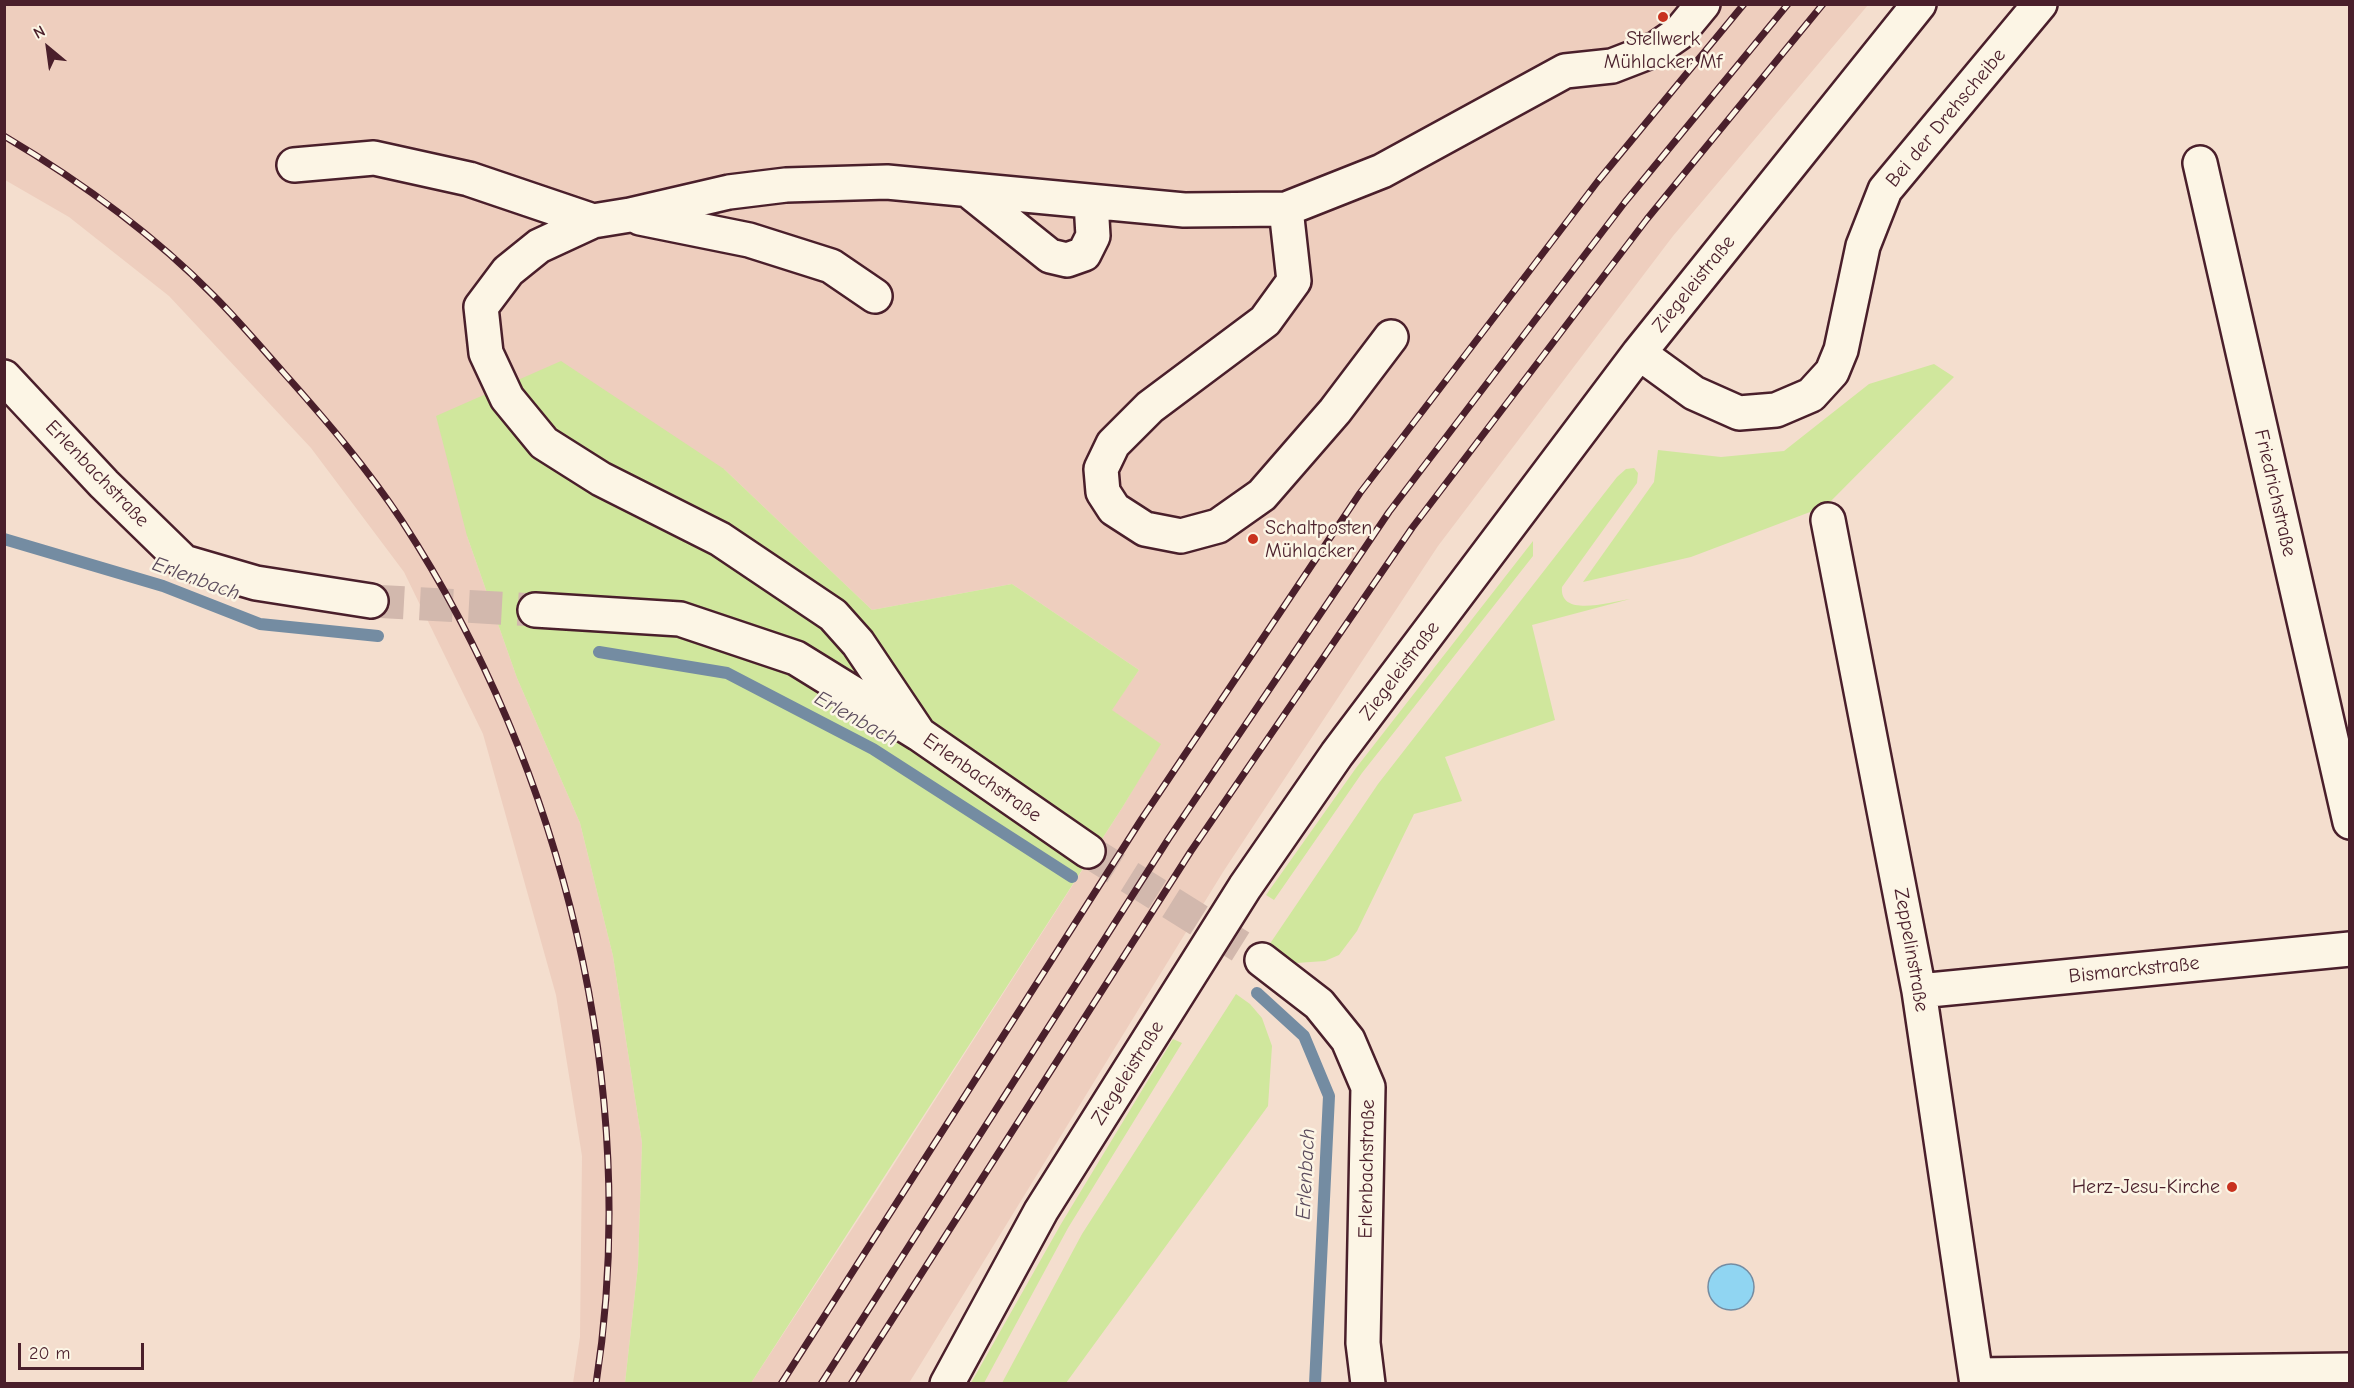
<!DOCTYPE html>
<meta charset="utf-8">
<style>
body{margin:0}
#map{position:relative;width:2354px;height:1388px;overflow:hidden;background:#f4dece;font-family:"Comic Neue",sans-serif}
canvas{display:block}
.frame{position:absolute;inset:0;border:6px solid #4a1f2b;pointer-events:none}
.north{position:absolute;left:18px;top:18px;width:60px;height:60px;-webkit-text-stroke:4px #fcf5e5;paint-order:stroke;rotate:331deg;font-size:16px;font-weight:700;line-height:24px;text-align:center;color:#4a1f2b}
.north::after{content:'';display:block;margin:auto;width:21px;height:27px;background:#4a1f2b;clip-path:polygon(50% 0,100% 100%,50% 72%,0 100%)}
.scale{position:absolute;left:18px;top:1343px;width:126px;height:27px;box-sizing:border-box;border:3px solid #4a1f2b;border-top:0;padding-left:8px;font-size:18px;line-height:21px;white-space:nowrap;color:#4a1f2b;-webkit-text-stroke:4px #fcf5e5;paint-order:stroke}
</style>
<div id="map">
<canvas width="2354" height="1388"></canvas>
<div class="frame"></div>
<div class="north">N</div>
<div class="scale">20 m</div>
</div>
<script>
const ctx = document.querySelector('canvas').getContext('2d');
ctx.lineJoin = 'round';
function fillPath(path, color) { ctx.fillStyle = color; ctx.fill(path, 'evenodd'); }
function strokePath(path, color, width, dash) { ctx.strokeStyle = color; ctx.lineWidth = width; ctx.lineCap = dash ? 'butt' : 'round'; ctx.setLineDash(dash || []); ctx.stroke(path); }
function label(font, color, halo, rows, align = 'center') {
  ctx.font = font + ' "Comic Neue",sans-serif'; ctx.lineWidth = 5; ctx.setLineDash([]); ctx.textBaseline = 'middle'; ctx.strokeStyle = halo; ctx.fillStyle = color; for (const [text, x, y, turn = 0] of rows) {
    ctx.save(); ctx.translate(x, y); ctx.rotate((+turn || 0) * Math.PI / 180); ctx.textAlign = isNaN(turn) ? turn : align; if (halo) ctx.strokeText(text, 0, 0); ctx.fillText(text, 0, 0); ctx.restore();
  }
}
fillPath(new Path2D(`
 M 5,5 L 1868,5 L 1673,236 L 1438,546 L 1223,872 L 909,1383 L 751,1383 L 873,1197 L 1122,808 L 1160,744 L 1111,710 L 1139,670 L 1012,584 L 872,610 L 724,469 L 467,536 L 517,678 L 580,823 L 613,956 L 642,1143 L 638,1266 L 625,1383 L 573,1383 L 580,1337 L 582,1156 L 556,995 L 483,734 L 404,572 L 311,448 L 169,296 L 69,217 L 5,180 Z`), '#eecebe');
fillPath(new Path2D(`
 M 561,361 L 724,469 L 872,610 L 1012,584 L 1139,670 L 1112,710 L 1161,744 L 1122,808 L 751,1383 L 625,1383 L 638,1266 L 642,1143 L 613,956 L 580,823 L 517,678 L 467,536 L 436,416 Z
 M 1934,364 L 1954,377 L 1826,506 L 1691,557 L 1583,582 L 1654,482 L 1658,450 L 1721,457 L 1784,451 L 1869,384 Z
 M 1634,468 L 1638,473 L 1637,483 L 1562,587 C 1559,618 1610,602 1630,599 L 1532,625 L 1555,720 L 1445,757 L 1462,801 L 1414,814 L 1357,931 L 1339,955 L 1325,961 L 1296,963 L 1282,960 L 1265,951 L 1378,784 L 1617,477 L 1626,469 Z
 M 1533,541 L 1533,556 L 1362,773 L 1274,900 L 1266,895 L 1356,768 Z
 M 1236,994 L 1250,1004 L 1262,1018 L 1272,1046 L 1268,1106 L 1066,1383 L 1002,1383 L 1082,1234 Z
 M 1173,1039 L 1182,1043 L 1068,1228 L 984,1383 L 971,1383 L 1061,1224 Z`), '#d0e79d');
const water = new Path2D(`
 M1708 1287a23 23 0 1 1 46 0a23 23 0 1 1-46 0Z`);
fillPath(water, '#90d5f2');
strokePath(water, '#748ca2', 1.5);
strokePath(new Path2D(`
 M 4,539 L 163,586 L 260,624 L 378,636
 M 599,652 L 727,673 L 873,749 L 1072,877
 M 1257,993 L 1304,1036 L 1329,1096 L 1315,1384`), '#748ca2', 12);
strokePath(new Path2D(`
 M 371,601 L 535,610
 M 1088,851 L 1262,960`), '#d2b8ad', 33, [33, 16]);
const minor = new Path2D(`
 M 2200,163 L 2350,822
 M 294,165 L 374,158 L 469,179 L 593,221
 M 969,191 L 1050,256 L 1067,260 L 1084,254 L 1093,236 L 1091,202
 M 1286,209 L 1294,281 L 1265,321 L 1150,407 L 1113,444 L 1101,469 L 1103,492 L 1114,509 L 1145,529 L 1181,536 L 1218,526 L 1262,495 L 1335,411 L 1391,337
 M 640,218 L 749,240 L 831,266 L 875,296
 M 1639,353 L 1694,393 L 1739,413 L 1776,410 L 1811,395 L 1832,372 L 1841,350 L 1863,246 L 1885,190 L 2040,4
 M 4,377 L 104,484 L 184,562 L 256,583 L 371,601
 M 1828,520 L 1919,991 L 1977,1384
 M 535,610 L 680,619 L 796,658 L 919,734 L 1088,851
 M 919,734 L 858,643 L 833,615 L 720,539 L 601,479 L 544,443 L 507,398 L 486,353 L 481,307 L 508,271 L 539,246 L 593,221 L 630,215 L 729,192 L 786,185 L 887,182 L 1184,210 L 1286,209 L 1382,171 L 1565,71 L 1612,66 L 1656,49 L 1679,33 L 1703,4
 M 1262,960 L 1319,1004 L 1348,1040 L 1368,1087 L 1363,1343 L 1368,1384
 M 1919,991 L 2350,949
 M 1976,1375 L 2350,1370
 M 947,1384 L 1041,1211 L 1245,887 L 1337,754 L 1639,353 L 1919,4`);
strokePath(minor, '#4a1f2b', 38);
strokePath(minor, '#fcf5e5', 33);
const rail = new Path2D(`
 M 4,136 C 80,181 152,233 214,296 C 238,320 260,346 283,372 C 325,419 367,468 402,521 C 564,770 642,1089 596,1384
 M 781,1384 L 1141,820 L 1360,493 L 1598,181 L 1744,4
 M 821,1384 L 1169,838 L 1389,512 L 1625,202 L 1788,4
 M 851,1384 L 1191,851 L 1412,528 L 1647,219 L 1823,4`);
strokePath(rail, '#4a1f2b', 7);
strokePath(rail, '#fcf5e5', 4.5, [14]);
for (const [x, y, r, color] of [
 [1663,17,6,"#c8321e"],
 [1253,539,6,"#c8321e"],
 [2232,1187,6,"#c8321e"]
]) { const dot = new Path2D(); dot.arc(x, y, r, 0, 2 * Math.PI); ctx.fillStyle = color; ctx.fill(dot); strokePath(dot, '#fcf5e5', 2); }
label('20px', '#4a1f2b', '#fcf5e5', [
 ["Stellwerk",1663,39],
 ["Mühlacker Mf",1663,62],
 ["Schaltposten",1265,528,"left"],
 ["Mühlacker",1265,551,"left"],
 ["Herz-Jesu-Kirche",2220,1187,"right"]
]);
label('20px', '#4a1f2b', '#fcf5e5', [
 ["Bei der Drehscheibe",1946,118,-50],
 ["Ziegeleistraße",1694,284,-51],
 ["Erlenbachstraße",97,474,46],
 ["Friedrichstraße",2275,493,77],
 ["Ziegeleistraße",1400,671,-53],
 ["Erlenbachstraße",982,778,35],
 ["Zeppelinstraße",1911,950,80],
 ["Bismarckstraße",2134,970,-6],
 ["Ziegeleistraße",1128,1073,-58],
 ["Erlenbachstraße",1367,1169,-89]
]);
label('italic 21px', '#5c4c5d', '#fcf5e5', [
 ["Erlenbach",196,579,20],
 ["Erlenbach",856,719,29],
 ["Erlenbach",1306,1174,-87]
]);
</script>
